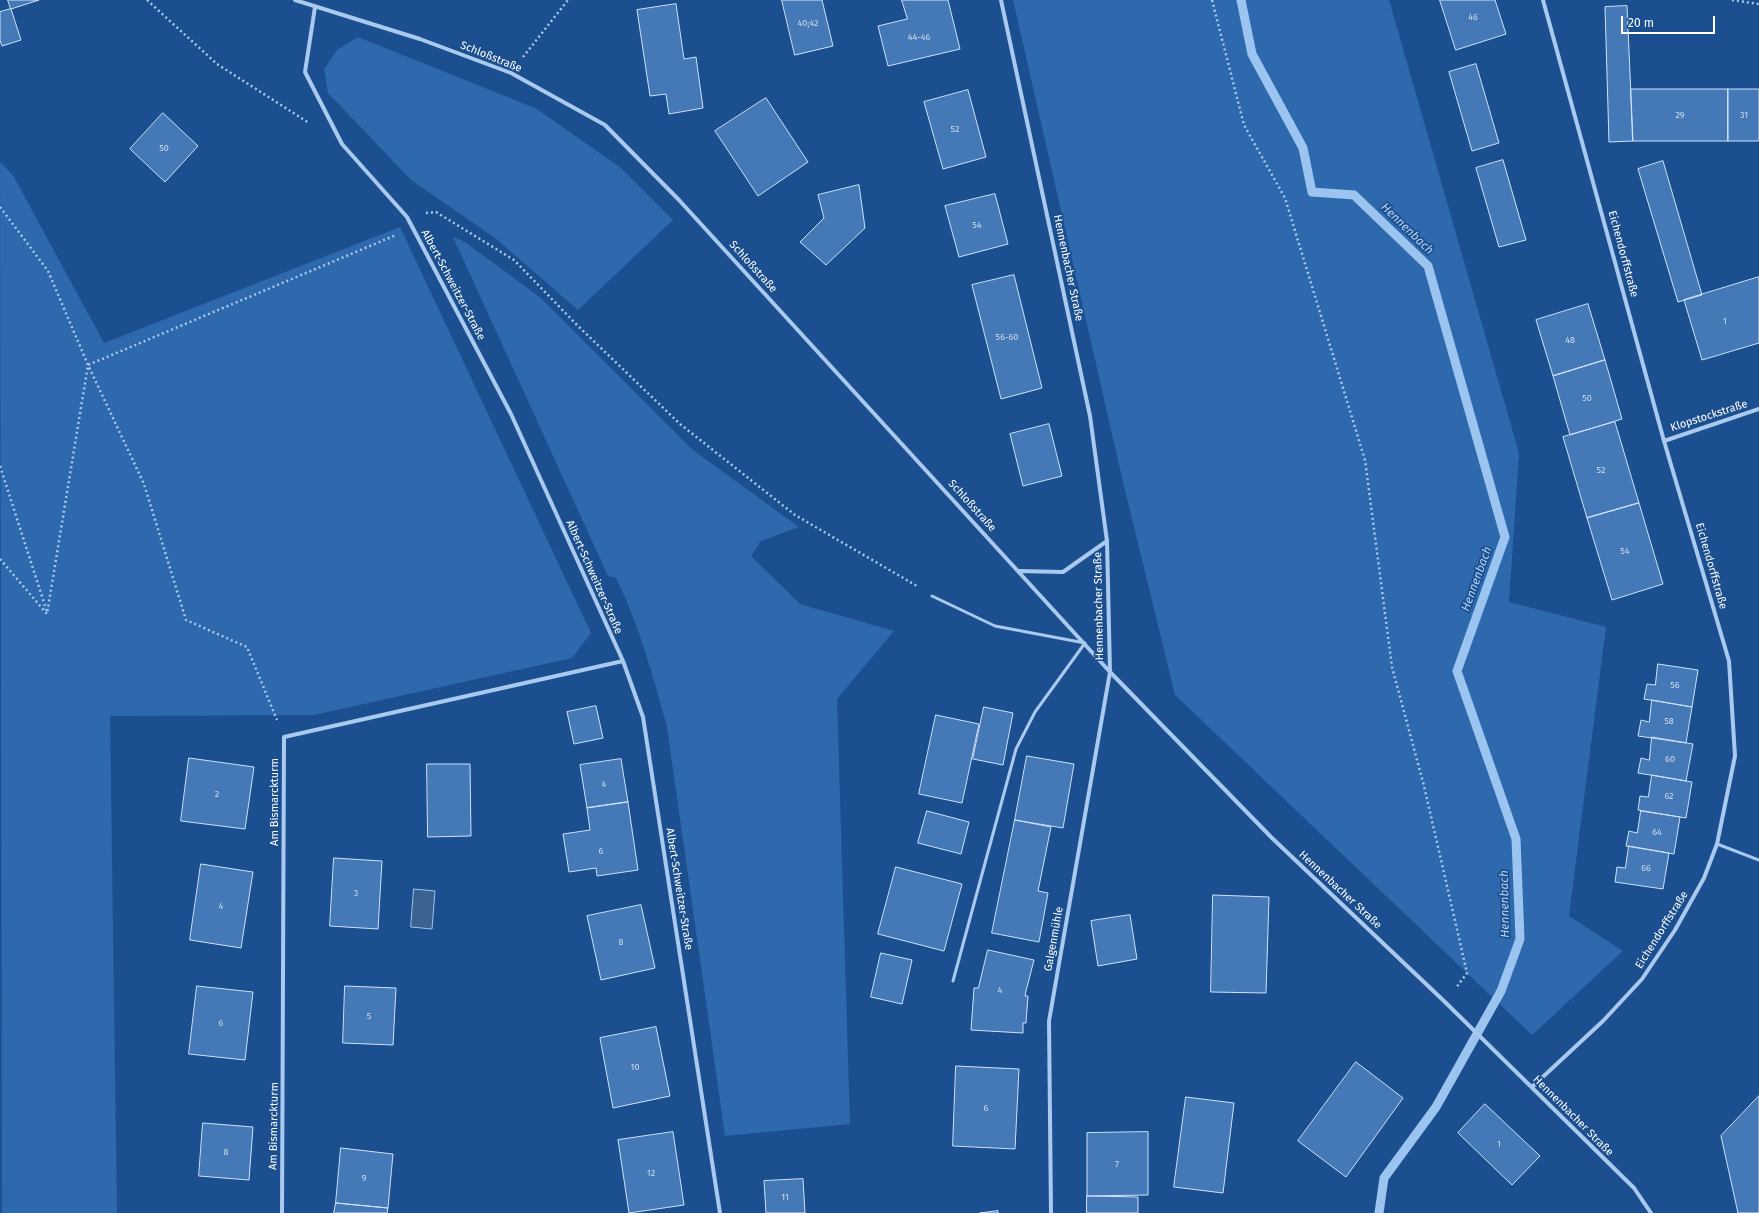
<!DOCTYPE html>
<meta charset="utf-8">
<style>
body{margin:0}
#map{position:relative;width:1759px;height:1213px;overflow:hidden;background:#1b4f8f;font-family:"Fira Sans",sans-serif}
canvas{display:block}
.scale{position:absolute;left:1621px;top:16px;width:94px;height:18px;box-sizing:border-box;border:2px solid #fff;border-top:0;padding-left:5px;font-size:12px;line-height:14px;white-space:nowrap;color:#fff;-webkit-text-stroke:3px #1b4f8f;paint-order:stroke}
</style>
<div id="map">
<canvas width="1759" height="1213"></canvas>
<div class="scale">20 m</div>
</div>
<script>
const ctx = document.querySelector('canvas').getContext('2d');
ctx.lineJoin = 'round';
function fillPath(path, color) { ctx.fillStyle = color; ctx.fill(path, 'evenodd'); }
function strokePath(path, color, width, dash) { ctx.strokeStyle = color; ctx.lineWidth = width; ctx.lineCap = dash ? 'butt' : 'round'; ctx.setLineDash(dash || []); ctx.stroke(path); }
function label(font, color, halo, rows, align = 'center') {
  ctx.font = font + ' "Fira Sans",sans-serif'; ctx.lineWidth = 3.5; ctx.setLineDash([]); ctx.textBaseline = 'middle'; ctx.strokeStyle = halo; ctx.fillStyle = color; for (const [text, x, y, turn = 0] of rows) {
    ctx.save(); ctx.translate(x, y); ctx.rotate((+turn || 0) * Math.PI / 180); ctx.textAlign = isNaN(turn) ? turn : align; if (halo) ctx.strokeText(text, 0, 0); ctx.fillText(text, 0, 0); ctx.restore();
  }
}
fillPath(new Path2D(`
 M 1013,0 L 1389,0 L 1519,453 L 1509,602 L 1606,627 L 1569,916 L 1623,951 L 1532,1035 L 1175,695 L 1122,478 Z
 M 358,37 L 537,109 L 621,168 L 673,220 L 578,310 L 495,238 L 411,180 L 328,93 L 324,69 L 337,50 Z
 M 0,162 L 13,175 L 104,343 L 400,227 L 591,633 L 572,658 L 314,715 L 110,716 L 117,1213 L 2,1213 Z
 M 453,237 L 465,242 L 541,298 L 693,450 L 799,527 L 761,541 L 751,556 L 800,604 L 894,631 L 837,699 L 850,1124 L 725,1136 L 667,727 C 653,676 639,625 616,578 L 608,576 Z`), '#2e69ad');
const water = new Path2D(`
 M 414,889 L 435,891 L 432,929 L 411,927 Z`);
fillPath(water, '#3c6290');
strokePath(water, '#9cc4f0', 1);
strokePath(new Path2D(`
 M 1241,0 L 1252,54 L 1303,148 L 1312,192 L 1354,195 L 1428,266 L 1505,537 L 1457,671 L 1516,839 L 1520,939 L 1501,991 L 1436,1107 L 1384,1178 L 1379,1213`), '#9cc4f0', 9);
const building = new Path2D(`
 M 8,0 L 39,0 L 11,9 Z
 M 782,0 L 822,0 L 833,46 L 795,55 Z
 M 902,0 L 948,0 L 960,49 L 888,66 L 878,26 L 907,19 Z
 M 1440,0 L 1495,0 L 1506,34 L 1456,50 Z
 M 676,4 L 684,59 L 696,57 L 703,108 L 669,114 L 666,94 L 650,96 L 637,10 Z
 M 1627,6 L 1633,141 L 1609,142 L 1605,7 Z
 M 11,9 L 21,40 L 2,46 L 0,40 L 0,12 Z
 M 1476,64 L 1499,143 L 1472,151 L 1449,72 Z
 M 1631,89 L 1728,89 L 1728,141 L 1633,141 Z
 M 1728,89 L 1759,89 L 1759,141 L 1728,141 Z
 M 968,90 L 986,157 L 943,169 L 924,102 Z
 M 766,98 L 808,162 L 758,196 L 715,131 Z
 M 163,113 L 198,146 L 165,182 L 130,149 Z
 M 1503,160 L 1526,240 L 1499,247 L 1476,168 Z
 M 1663,161 L 1702,295 L 1678,302 L 1638,169 Z
 M 859,185 L 865,228 L 826,265 L 800,242 L 824,218 L 818,195 Z
 M 995,194 L 1008,244 L 959,257 L 945,206 Z
 M 1014,275 L 1042,388 L 1001,399 L 972,285 Z
 M 1759,277 L 1759,343 L 1702,360 L 1684,300 Z
 M 1588,304 L 1605,360 L 1553,376 L 1536,320 Z
 M 1605,360 L 1622,419 L 1570,435 L 1553,376 Z
 M 1615,422 L 1639,503 L 1587,518 L 1563,437 Z
 M 1049,424 L 1062,476 L 1023,486 L 1010,434 Z
 M 1639,503 L 1663,584 L 1612,600 L 1587,518 Z
 M 1658,664 L 1698,670 L 1692,707 L 1644,699 L 1647,684 L 1655,685 Z
 M 1652,700 L 1692,707 L 1686,743 L 1638,736 L 1641,720 L 1649,722 Z
 M 596,706 L 603,738 L 574,744 L 567,712 Z
 M 984,707 L 1013,713 L 1003,765 L 973,759 Z
 M 936,715 L 979,724 L 962,803 L 919,794 Z
 M 1652,737 L 1693,744 L 1686,781 L 1638,773 L 1641,758 L 1649,760 Z
 M 1027,756 L 1074,764 L 1063,828 L 1015,820 Z
 M 189,758 L 254,767 L 245,829 L 181,821 Z
 M 621,759 L 628,802 L 587,808 L 580,765 Z
 M 427,764 L 470,764 L 471,836 L 428,837 Z
 M 1652,775 L 1692,782 L 1686,818 L 1638,810 L 1640,796 L 1648,797 Z
 M 628,802 L 638,870 L 597,876 L 596,868 L 569,872 L 563,834 L 590,830 L 587,808 Z
 M 927,811 L 969,822 L 961,854 L 918,843 Z
 M 1641,811 L 1680,817 L 1674,854 L 1626,846 L 1629,831 L 1637,833 Z
 M 1015,820 L 1051,827 L 1038,891 L 1048,893 L 1039,942 L 992,933 Z
 M 1629,846 L 1669,853 L 1663,889 L 1615,882 L 1617,867 L 1625,868 Z
 M 334,858 L 382,861 L 378,929 L 330,926 Z
 M 201,864 L 253,872 L 241,948 L 190,940 Z
 M 896,867 L 962,884 L 944,951 L 878,934 Z
 M 1213,895 L 1269,897 L 1266,993 L 1211,992 Z
 M 641,905 L 655,968 L 601,980 L 587,916 Z
 M 1130,915 L 1137,959 L 1098,966 L 1091,921 Z
 M 988,950 L 1034,960 L 1026,991 L 1025,996 L 1028,996 L 1026,1023 L 1023,1023 L 1023,1033 L 971,1030 L 974,988 L 978,988 Z
 M 881,953 L 912,960 L 902,1004 L 871,997 Z
 M 197,986 L 253,992 L 245,1060 L 189,1054 Z
 M 345,986 L 396,988 L 393,1045 L 343,1043 Z
 M 656,1027 L 670,1096 L 613,1108 L 600,1038 Z
 M 1356,1062 L 1403,1098 L 1346,1177 L 1298,1141 Z
 M 956,1066 L 1019,1069 L 1015,1149 L 953,1146 Z
 M 1759,1096 L 1759,1213 L 1738,1213 L 1721,1136 Z
 M 1186,1097 L 1234,1103 L 1223,1193 L 1174,1187 Z
 M 1485,1104 L 1540,1156 L 1512,1185 L 1458,1133 Z
 M 203,1123 L 253,1127 L 249,1180 L 199,1176 Z
 M 673,1132 L 684,1205 L 629,1213 L 618,1140 Z
 M 1148,1132 L 1148,1195 L 1087,1196 L 1087,1133 Z
 M 341,1148 L 393,1154 L 388,1208 L 336,1203 Z
 M 803,1179 L 805,1213 L 766,1213 L 764,1181 Z
 M 1087,1196 L 1138,1197 L 1138,1213 L 1087,1213 Z
 M 336,1203 L 388,1208 L 387,1213 L 334,1213 Z
 M 998,1211 L 998,1213 L 980,1213 Z`);
fillPath(building, '#4478b7');
strokePath(building, '#cfe3fa', 1);
strokePath(new Path2D(`
 M 147,0 L 217,64 L 309,123
 M 1212,0 L 1244,125 L 1285,198 L 1365,460 L 1392,667 L 1424,786 L 1467,973 L 1456,988
 M 1732,0 L 1759,4
 M 523,57 L 568,0
 M 0,207 L 48,271 L 88,365 L 144,484 L 186,620 L 247,647 L 277,720
 M 426,213 L 436,212 L 514,260 L 578,326 L 680,424 L 795,515 L 917,586
 M 0,466 L 47,612
 M 0,559 L 47,614 L 88,365 L 396,235`), '#a9c9ee', 2.5, [2, 3]);
strokePath(new Path2D(`
 M 932,596 L 995,626 L 1085,643 L 1035,712 L 1016,749 L 953,981
 M 1717,844 L 1759,860`), '#a9c9ee', 3);
strokePath(new Path2D(`
 M 295,0 L 420,39 L 511,73 L 605,125 L 679,200 L 1110,672 L 1272,838 L 1445,1002 L 1634,1188 L 1651,1213
 M 1001,0 L 1090,416 L 1107,541 L 1110,672 L 1049,1021 L 1051,1213
 M 315,7 L 305,72 L 342,144 L 407,217 L 511,414 L 623,661 L 643,717 L 720,1213
 M 1664,441 L 1759,409
 M 1019,571 L 1063,572 L 1107,541
 M 1532,1087 L 1603,1021 L 1642,979 L 1675,930 L 1704,878 L 1717,844 L 1735,756 L 1729,661 L 1664,441 L 1543,0
 M 282,1213 L 284,737 L 623,661`), '#a9c9ee', 4);
label('9px', '#d0dded', null, [
 ["46",1473,17],
 ["40;42",808,23],
 ["44-46",919,37],
 ["29",1680,115],
 ["31",1744,115],
 ["52",955,129],
 ["50",164,148],
 ["54",977,225],
 ["1",1725,321],
 ["56-60",1007,337],
 ["48",1570,340],
 ["50",1587,398],
 ["52",1601,470],
 ["54",1625,551],
 ["56",1675,685],
 ["58",1669,721],
 ["60",1670,759],
 ["4",604,784],
 ["2",217,794],
 ["62",1669,796],
 ["64",1657,832],
 ["6",601,851],
 ["66",1646,868],
 ["3",356,893],
 ["4",221,906],
 ["8",621,942],
 ["4",1000,990],
 ["5",369,1016],
 ["6",221,1023],
 ["10",635,1067],
 ["6",986,1108],
 ["1",1499,1144],
 ["8",226,1152],
 ["7",1117,1164],
 ["12",651,1173],
 ["9",364,1178],
 ["11",785,1197]
]);
label('11px', '#fff', '#1b4f8f', [
 ["Schloßstraße",491,57,22],
 ["Eichendorffstraße",1623,254,75],
 ["Schloßstraße",753,267,48],
 ["Hennenbacher Straße",1068,268,78],
 ["Albert-Schweitzer-Straße",453,285,62],
 ["Klopstockstraße",1709,416,-18],
 ["Schloßstraße",972,506,48],
 ["Eichendorffstraße",1711,566,74],
 ["Albert-Schweitzer-Straße",594,577,66],
 ["Hennenbacher Straße",1099,606,-91],
 ["Am Bismarckturm",275,802,-90],
 ["Albert-Schweitzer-Straße",679,889,81],
 ["Hennenbacher Straße",1340,890,43],
 ["Eichendorffstraße",1662,930,-58],
 ["Galgenmühle",1054,939,-80],
 ["Hennenbacher Straße",1573,1116,45],
 ["Am Bismarckturm",274,1126,-89]
]);
label('italic 12px', '#b5d3f5', '#1b4f8f', [
 ["Hennenbach",1407,229,44],
 ["Hennenbach",1477,579,-70],
 ["Hennenbach",1505,904,-91]
]);
</script>
